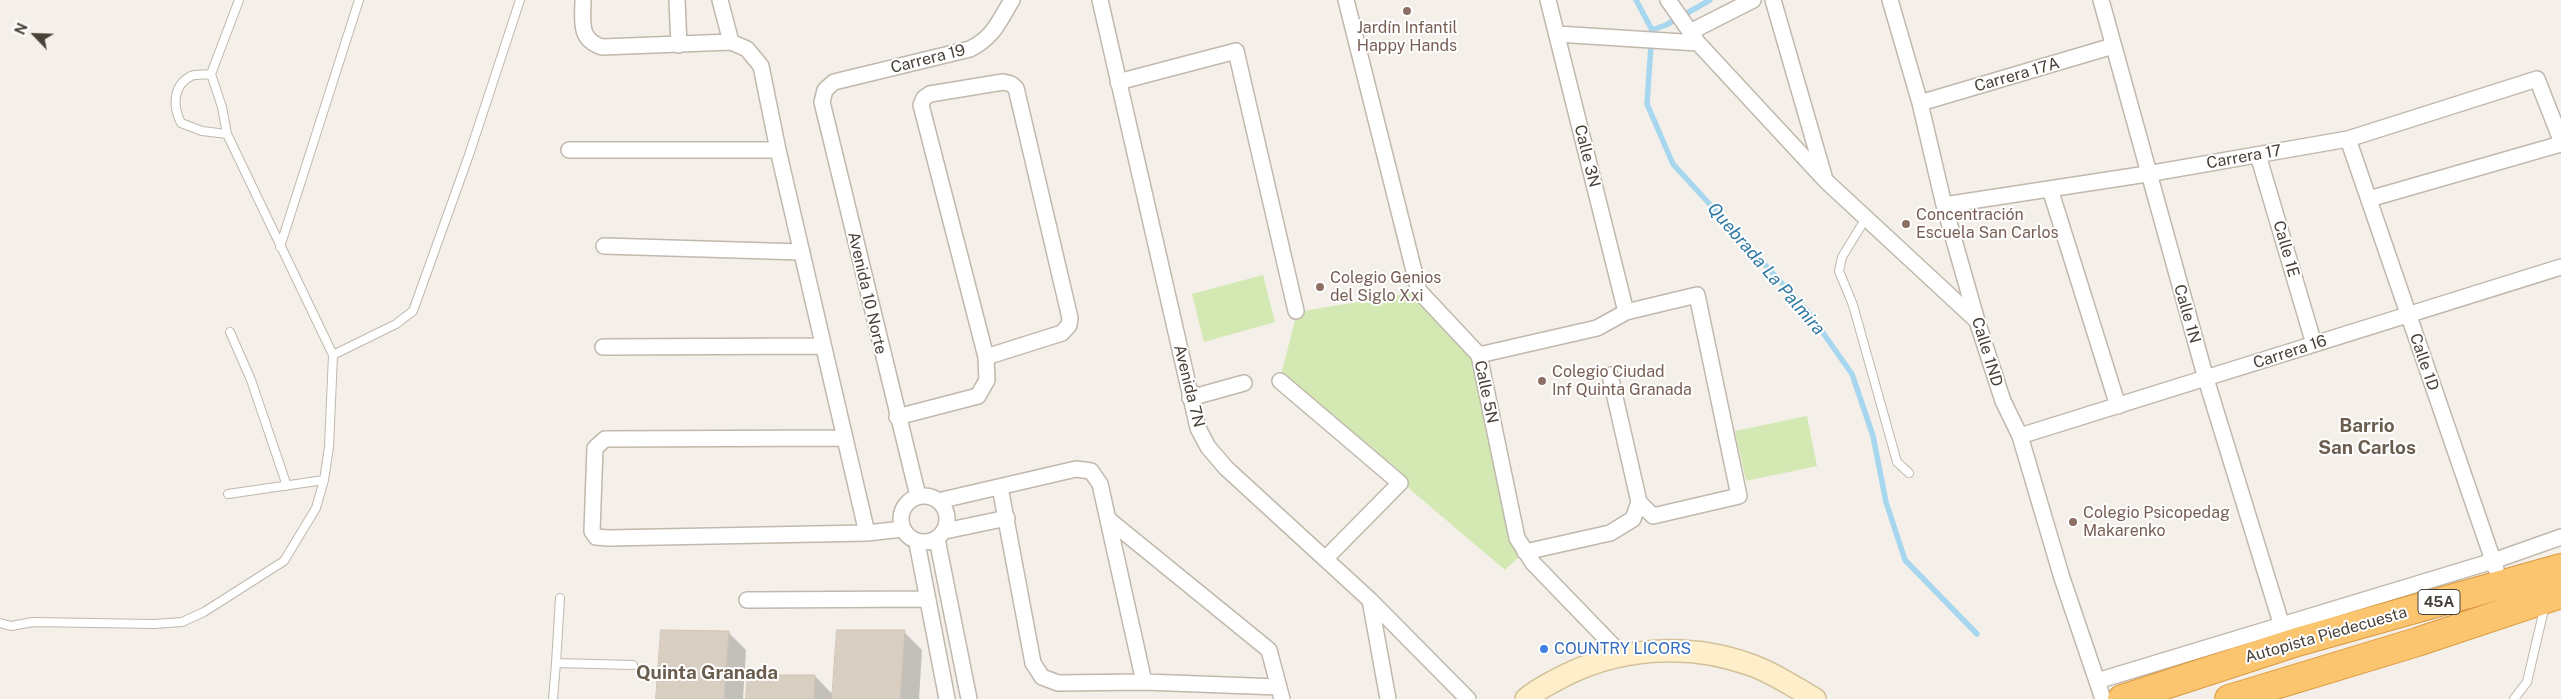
<!DOCTYPE html>
<meta charset="utf-8">
<style>
body{margin:0}
#map{position:relative;width:2561px;height:699px;overflow:hidden;background:#f4f0e9;font-family:"Public Sans",sans-serif}
canvas{display:block}
.north{position:absolute;left:10px;top:10px;width:50px;height:50px;-webkit-text-stroke:4px #fff;paint-order:stroke;rotate:294deg;font-size:14px;font-weight:700;line-height:20px;text-align:center;color:#484138}
.north::after{content:'';display:block;margin:auto;width:18px;height:22px;background:#484138;clip-path:polygon(50% 0,100% 100%,50% 72%,0 100%)}
</style>
<div id="map">
<canvas width="2561" height="699"></canvas>
<div class="north">N</div>
</div>
<script>
const ctx = document.querySelector('canvas').getContext('2d');
ctx.lineJoin = 'round';
function fillPath(path, color) { ctx.fillStyle = color; ctx.fill(path, 'evenodd'); }
function strokePath(path, color, width, dash) { ctx.strokeStyle = color; ctx.lineWidth = width; ctx.lineCap = dash ? 'butt' : 'round'; ctx.setLineDash(dash || []); ctx.stroke(path); }
function label(font, color, halo, rows, align = 'center') {
  ctx.font = font + ' "Public Sans",sans-serif'; ctx.lineWidth = 4; ctx.setLineDash([]); ctx.textBaseline = 'middle'; ctx.strokeStyle = halo; ctx.fillStyle = color; for (const [text, x, y, turn = 0] of rows) {
    ctx.save(); ctx.translate(x, y); ctx.rotate((+turn || 0) * Math.PI / 180); ctx.textAlign = isNaN(turn) ? turn : align; if (halo) ctx.strokeText(text, 0, 0); ctx.fillText(text, 0, 0); ctx.restore();
  }
}
fillPath(new Path2D(`
 M 1263,275 L 1275,322 L 1204,342 L 1192,294 Z
 M 1418,292 L 1477,355 L 1523,553 L 1505,570 L 1280,379 L 1297,312 Z
 M 1807,416 L 1817,466 L 1746,481 L 1735,431 Z`), '#d3e8b3');
fillPath(new Path2D(`
 M 728,632 L 746,650 L 743,699 L 657,699 Z
 M 904,632 L 922,650 L 919,699 L 747,699 L 815,676 L 833,695 Z`), '#0003');
strokePath(new Path2D(`
 M 1636,0 L 1652,30 L 1647,104 L 1673,164 L 1809,313 L 1852,374 L 1873,436 L 1886,502 L 1905,560 L 1977,634
 M 1652,30 L 1666,25 L 1710,0`), '#a7d6ef', 5.5);
const building = new Path2D(`
 M 661,630 L 729,631 L 724,699 L 656,699 Z
 M 837,630 L 905,630 L 900,699 L 832,699 Z
 M 748,675 L 815,675 L 814,699 L 746,699 Z`);
fillPath(building, '#d9cec2');
strokePath(building, '#d1c3b2', 1);
const lane = new Path2D(`
 M 239,0 L 211,74 L 222,107 L 227,134 L 333,355
 M 211,74 C 206,75 196,74 191,76 C 172,86 173,107 181,123 L 202,131 L 227,134
 M 1866,218 L 1842,257 L 1839,271 L 1853,305 L 1897,462 L 1909,473
 M 280,247 L 359,0
 M 230,332 L 251,380 L 287,486
 M 228,494 L 324,480
 M 0,623 L 11,626 L 33,622 L 154,624 L 182,622 L 204,612 L 284,561 L 316,508 L 324,480 L 329,447 L 333,355 L 396,324 L 413,311 L 469,155 L 520,0
 M 556,663 L 560,598
 M 553,699 L 556,663 L 633,665
 M 2514,699 L 2527,682 L 2545,605`);
const street = new Path2D(`
 M 583,0 C 583,21 578,39 602,47 L 731,42
 M 677,0 L 679,45
 M 720,0 L 731,42 L 747,49 L 761,66 L 778,150 L 867,533
 M 1100,0 L 1198,428 L 1208,447 L 1226,468 L 1370,600 L 1468,699
 M 1346,0 L 1419,291 L 1479,355 L 1517,538 L 1533,563 L 1621,654
 M 1548,0 L 1626,312
 M 1668,0 L 1696,40
 M 1773,0 L 1824,176
 M 1890,0 L 1920,103 L 1944,205 L 1977,321 L 2003,401 L 2020,436 L 2062,578 L 2103,699
 M 2101,0 L 2206,379 L 2282,626
 M 1690,32 L 1753,0
 M 1557,34 L 1698,43 L 1826,181 L 1976,320
 M 1118,82 L 1236,51 L 1296,311
 M 1920,103 L 2113,46
 M 2348,139 L 2496,569
 M 569,150 L 778,150
 M 2258,155 L 2314,344
 M 2050,189 L 2118,406
 M 2369,199 L 2561,144
 M 1944,205 L 2147,174 L 2348,139 L 2537,79 L 2561,140
 M 604,246 L 802,252
 M 603,347 L 823,346
 M 1479,355 L 1597,328 L 1626,312 L 1697,295 L 1739,496 L 1653,516 L 1639,502
 M 1280,381 L 1400,483 L 1326,558
 M 1190,398 L 1244,383
 M 897,417 L 978,396 L 987,380 L 986,357 L 921,105 L 924,98 L 930,94 L 1003,82 L 1011,84 L 1016,88 L 1070,318 L 1069,325 L 1062,333 L 986,357
 M 2020,436 L 2561,267
 M 845,438 L 605,439 L 595,448 L 592,531 L 596,537 L 608,538 L 867,533 L 902,529
 M 1000,487 L 1033,663 L 1042,677 L 1058,683 L 1144,682 L 1279,687
 M901 519a23 23 0 1 1 46 0a23 23 0 1 1-46 0Z
 M 918,496 L 822,102 L 825,90 L 834,82 L 970,49 C 994,37 999,21 1012,0
 M 938,501 L 1076,469 L 1091,471 L 1100,484 L 1144,682
 M 1108,519 L 1269,650 L 1282,699
 M 945,531 L 1007,518
 M 937,539 L 969,699
 M 917,543 L 947,699
 M 1525,552 L 1610,533 L 1633,519 L 1639,502 L 1610,375
 M 747,600 L 928,599
 M 1370,600 L 1388,699
 M 2097,681 L 2493,561 L 2561,537`);
const secondary = new Path2D(`
 M 1526,699 C 1536,690 1547,685 1558,679 C 1617,647 1688,642 1751,665 C 1774,673 1794,687 1815,699`);
const highway = new Path2D(`
 M 2122,699 L 2297,642 L 2561,568
 M 2229,699 L 2417,642 L 2561,594`);
strokePath(lane, '#c0b8ac', 10);
strokePath(street, '#c0b8ac', 18);
strokePath(secondary, '#d3c19a', 24);
strokePath(highway, '#db973d', 30);
strokePath(lane, '#fff', 8);
strokePath(street, '#fff', 15);
strokePath(secondary, '#feeeca', 21);
strokePath(highway, '#fbc46e', 28);
for (const [x, y, r, color] of [
 [1407,11,5,"#8d6e63"],
 [1906,224,5,"#8d6e63"],
 [1320,287,5,"#8d6e63"],
 [1542,381,5,"#8d6e63"],
 [2073,522,5,"#8d6e63"],
 [1544,649,5,"#3f7fe0"]
]) { const dot = new Path2D(); dot.arc(x, y, r, 0, 2 * Math.PI); ctx.fillStyle = color; ctx.fill(dot); strokePath(dot, '#fff', 2); }
for (const [x, y, w] of [
 [2439,602,42]
]) { const box = new Path2D(); box.roundRect(x - w / 2, y - 12.5, w, 25, 4); ctx.fillStyle = '#fff'; ctx.fill(box); strokePath(box, '#484138', 1); }
label('bold 15px', '#484138', null, [
 ["45A",2439,602]
]);
label('16px', '#785e54', '#fff', [
 ["Jardín Infantil",1407,28,"center"],
 ["Happy Hands",1407,46,"center"],
 ["Concentración",1916,215],
 ["Escuela San Carlos",1916,233],
 ["Colegio Genios",1330,278],
 ["del Siglo Xxi",1330,296],
 ["Colegio Ciudad",1552,372],
 ["Inf Quinta Granada",1552,390],
 ["Colegio Psicopedag",2083,513],
 ["Makarenko",2083,531]
], 'left');
label('16px', '#484138', '#fff', [
 ["Carrera 19",928,59,-14],
 ["Carrera 17A",2017,75,-16],
 ["Calle 3N",1587,156,76],
 ["Carrera 17",2244,157,-10],
 ["Calle 1E",2286,249,74],
 ["Avenida 10 Norte",867,293,77],
 ["Calle 1N",2187,314,74],
 ["Calle 1ND",1987,352,73],
 ["Carrera 16",2290,352,-18],
 ["Calle 1D",2424,362,71],
 ["Avenida 7N",1189,386,76],
 ["Calle 5N",1486,392,78],
 ["Autopista Piedecuesta",2326,635,-16]
]);
label('16px', '#366cbe', '#fff', [
 ["COUNTRY LICORS",1554,649]
], 'left');
label('italic 18px', '#2f78a3', '#fff', [
 ["Quebrada La Palmira",1766,269,49]
]);
label('bold 19px', '#6b5e4f', '#fff', [
 ["Barrio",2367,426],
 ["San Carlos",2367,448],
 ["Quinta Granada",707,673]
]);
</script>
